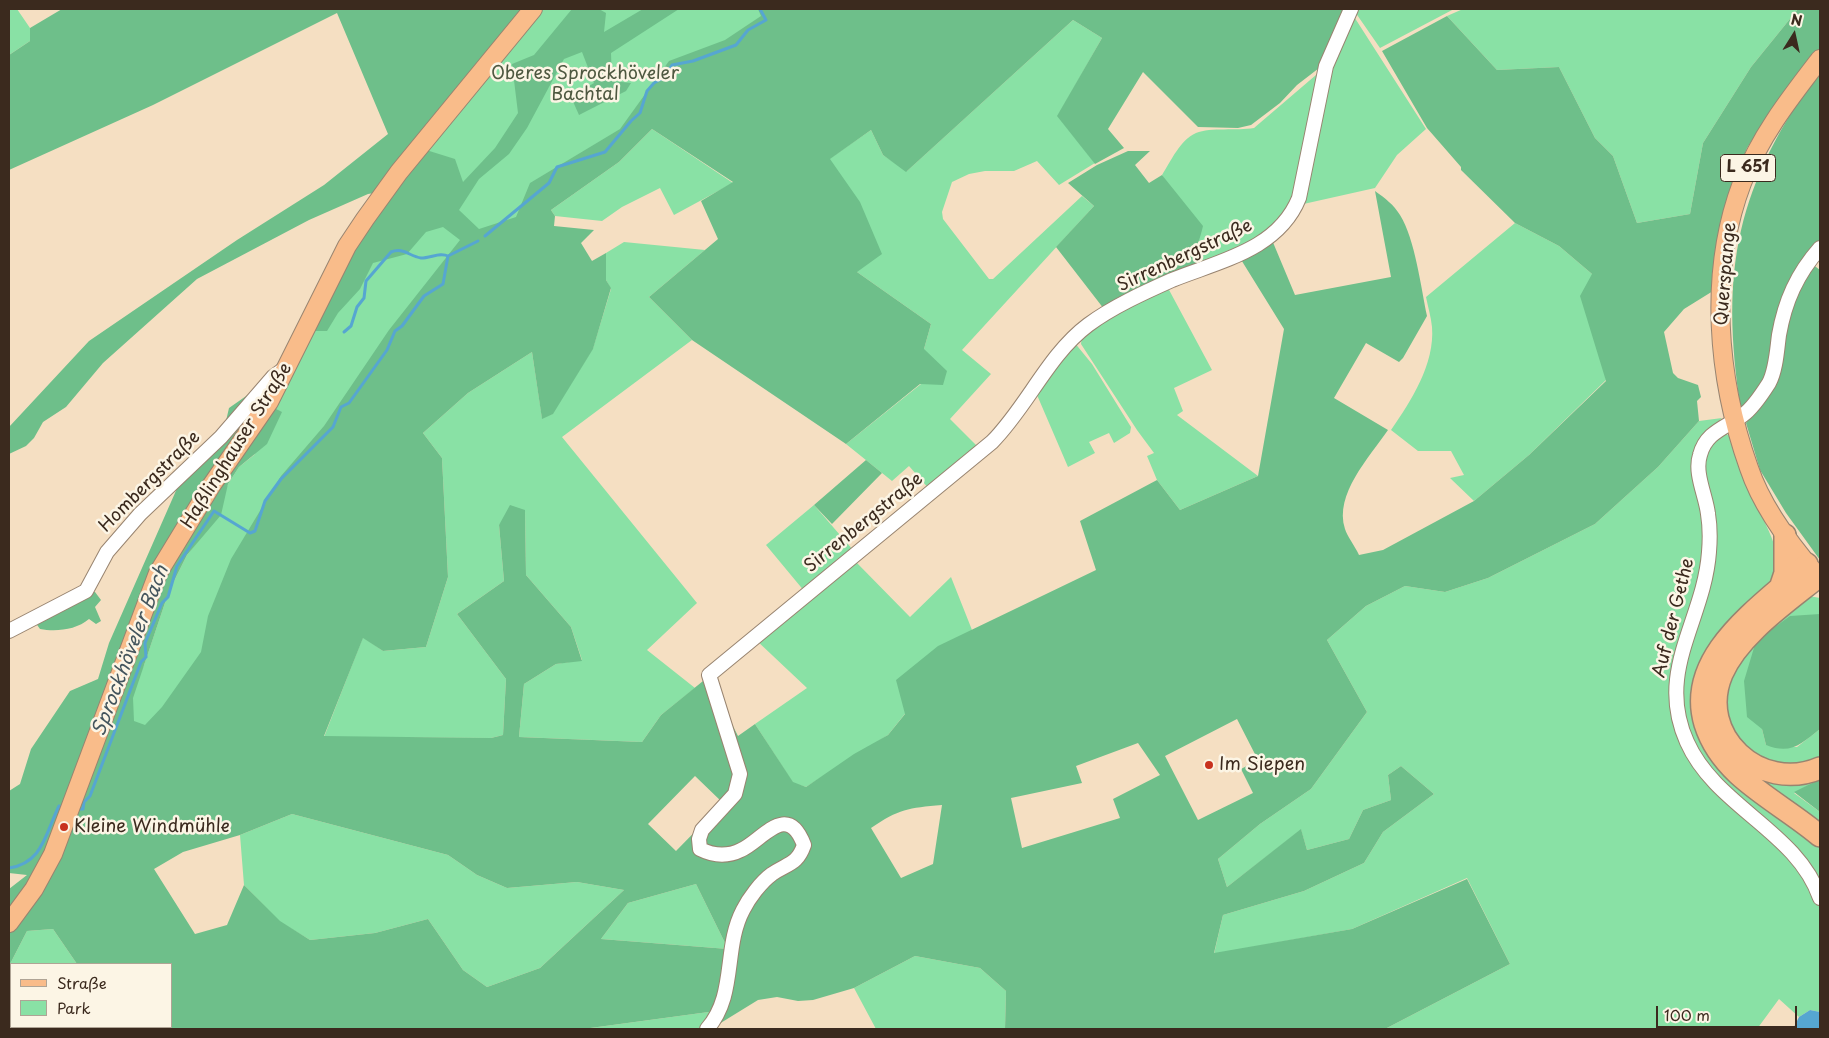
<!DOCTYPE html>
<meta charset="utf-8">
<style>
body{margin:0}
#map{position:relative;width:1829px;height:1038px;overflow:hidden;background:#f5dfc2;font-family:"Playpen Sans",sans-serif}
canvas{display:block}
.frame{position:absolute;inset:0;border:10px solid #3b2a1e;pointer-events:none}
.legend{position:absolute;left:10px;top:963px;width:162px;height:65px;box-sizing:border-box;background:#fcf5e5;border:1px solid #afa495;margin:0;padding:6px 9px;list-style:none;font-size:15px;color:#3b2a1e}
.legend li{display:flex;align-items:center;gap:10px;height:25px}
.legend b{width:25px;border:1px solid #afa495}
.north{position:absolute;left:1769px;top:10px;width:50px;height:50px;-webkit-text-stroke:4px #fcf5e5;paint-order:stroke;rotate:10deg;font-size:14px;font-weight:700;line-height:20px;text-align:center;color:#3b2a1e}
.north::after{content:'';display:block;margin:auto;width:18px;height:22px;background:#3b2a1e;clip-path:polygon(50% 0,100% 100%,50% 72%,0 100%)}
.scale{position:absolute;left:1656px;top:1006px;width:141px;height:22px;box-sizing:border-box;border:2px solid #3b2a1e;border-top:0;padding-left:6px;font-size:15px;line-height:18px;white-space:nowrap;color:#3b2a1e;-webkit-text-stroke:4px #fcf5e5;paint-order:stroke}
</style>
<div id="map">
<canvas width="1829" height="1038"></canvas>
<div class="frame"></div>
<ul class="legend">
<li><b style="height:6px;background:#f9bc8a"></b>Straße</li>
<li><b style="height:14px;background:#89e1a5"></b>Park</li>
</ul>
<div class="north">N</div>
<div class="scale">100 m</div>
</div>
<script>
const ctx = document.querySelector('canvas').getContext('2d');
ctx.lineJoin = 'round';
function fillPath(path, color) { ctx.fillStyle = color; ctx.fill(path, 'evenodd'); }
function strokePath(path, color, width, dash) { ctx.strokeStyle = color; ctx.lineWidth = width; ctx.lineCap = dash ? 'butt' : 'round'; ctx.setLineDash(dash || []); ctx.stroke(path); }
function label(font, color, halo, rows, align = 'center') {
  ctx.font = font + ' "Playpen Sans",sans-serif'; ctx.lineWidth = 5; ctx.setLineDash([]); ctx.textBaseline = 'middle'; ctx.strokeStyle = halo; ctx.fillStyle = color; for (const [text, x, y, turn = 0] of rows) {
    ctx.save(); ctx.translate(x, y); ctx.rotate((+turn || 0) * Math.PI / 180); ctx.textAlign = isNaN(turn) ? turn : align; if (halo) ctx.strokeText(text, 0, 0); ctx.fillText(text, 0, 0); ctx.restore();
  }
}
fillPath(new Path2D(`
 M 9,9 L 17,9 L 30,28 L 30,41 L 9,55 Z
 M 539,9 L 806,9 L 554,197 L 209,657 L 94,798 L 136,680 L 144,665 L 169,591 L 187,555 L 213,522 L 228,484 L 239,467 L 254,455 L 281,412 L 270,405 L 423,149 Z
 M 1353,9 L 1454,9 L 1380,48 Z
 M 1463,9 L 1798,9 L 1751,67 L 1703,143 L 1690,214 L 1637,223 L 1613,156 L 1595,138 L 1559,67 L 1497,70 L 1447,16 Z
 M 1351,12 L 1426,129 L 1397,155 L 1375,188 L 1299,205 L 1324,90 Z
 M 1073,20 L 1102,38 L 1058,116 L 1095,163 L 1059,185 L 1037,161 L 1014,171 L 985,171 L 969,174 L 952,182 L 942,212 L 943,219 L 989,279 L 993,279 L 1082,196 L 1094,206 L 962,350 L 991,374 L 950,419 L 980,449 L 930,490 L 909,466 L 892,481 L 846,444 L 921,384 L 924,349 L 931,324 L 857,272 L 829,159 L 871,130 L 883,155 L 907,171 Z
 M 1323,69 L 1295,201 L 1267,234 L 1235,252 L 1196,264 L 1194,252 L 1200,243 L 1162,175 C 1171,161 1180,140 1196,133 C 1211,127 1237,131 1254,128 Z
 M 652,129 L 733,183 L 674,215 L 660,188 L 622,207 L 602,221 L 555,216 L 551,210 L 619,162 Z
 M 1515,223 L 1559,246 L 1592,274 L 1606,380 L 1529,455 L 1474,501 L 1450,478 L 1464,475 L 1451,451 L 1418,451 L 1391,430 C 1411,401 1435,364 1432,327 C 1431,317 1428,307 1426,297 Z
 M 624,242 L 705,250 L 649,297 L 692,340 L 562,437 L 697,603 L 647,650 L 695,688 L 661,715 L 642,742 L 519,737 L 524,684 L 556,664 L 582,660 L 571,627 L 526,575 L 525,510 L 499,525 L 504,581 L 457,614 L 506,679 L 503,735 L 491,738 L 324,737 L 363,637 L 383,651 L 426,647 L 448,577 L 442,458 L 423,433 L 468,393 L 532,352 L 542,418 L 552,414 L 593,348 L 611,289 L 606,280 L 606,253 Z
 M 1168,288 L 1212,370 L 1174,388 L 1183,411 L 1177,415 L 1258,476 L 1180,510 L 1157,480 L 1147,456 L 1154,453 L 1137,430 L 1081,344 L 1082,336 L 1127,308 Z
 M 1074,342 L 1092,364 L 1131,427 L 1130,433 L 1114,443 L 1109,433 L 1089,442 L 1095,453 L 1068,467 L 1037,395 Z
 M 1722,418 L 1705,434 L 1695,458 L 1705,521 L 1706,552 L 1702,580 L 1680,642 L 1670,684 L 1676,722 L 1692,759 L 1712,784 L 1715,778 C 1680,741 1672,691 1686,643 C 1696,613 1710,585 1712,552 C 1713,530 1711,509 1707,487 C 1705,480 1702,473 1702,465 C 1701,455 1707,440 1716,435 C 1721,432 1724,431 1729,436 C 1733,449 1737,463 1742,476 C 1752,500 1784,549 1778,574 C 1775,584 1730,622 1720,634 C 1705,650 1696,675 1696,696 C 1696,704 1695,712 1696,719 C 1705,771 1781,814 1820,842 L 1820,1012 L 1810,1010 L 1799,1017 L 1779,999 L 1757,1029 L 1385,1029 L 1510,964 L 1467,878 L 1352,929 L 1214,954 L 1223,915 L 1304,891 L 1364,863 L 1383,832 L 1434,794 L 1401,766 L 1388,775 L 1391,800 L 1363,810 L 1349,839 L 1307,850 L 1301,830 L 1227,887 L 1218,859 L 1260,824 L 1311,789 L 1367,712 L 1327,640 L 1366,606 L 1405,586 L 1445,592 L 1488,578 L 1595,524 L 1658,467 L 1699,421 Z
 M 814,505 L 853,550 L 805,592 L 766,545 Z
 M 856,562 L 910,617 L 951,577 L 972,630 L 888,735 L 806,787 L 793,783 L 755,724 L 807,688 L 755,639 Z
 M 1809,596 L 1820,598 L 1820,614 L 1762,729 L 1766,745 L 1797,747 L 1820,729 L 1820,759 C 1785,773 1771,764 1740,747 L 1722,699 L 1743,650 Z
 M 1711,692 L 1757,773 L 1820,779 L 1794,793 L 1820,812 L 1820,830 L 1755,784 Z
 M 292,814 L 448,855 L 477,875 L 507,888 L 577,882 L 624,890 L 540,968 L 487,987 L 463,970 L 428,919 L 375,933 L 310,940 L 280,922 L 244,885 L 240,835 Z
 M 696,884 L 728,949 L 601,939 L 628,903 Z
 M 53,929 L 77,964 L 11,964 L 11,1027 L 138,1027 L 141,1029 L 9,1029 L 9,966 L 27,931 Z
 M 915,956 L 980,968 L 1006,991 L 1005,1029 L 876,1029 L 854,988 Z
 M 716,1011 L 704,1029 L 583,1029 Z`), '#89e1a5');
fillPath(new Path2D(`
 M 62,9 L 527,9 L 380,192 L 368,194 L 309,220 L 197,279 L 103,363 L 66,407 L 43,422 L 34,438 L 26,446 L 9,454 L 9,427 L 89,341 L 237,240 L 324,185 L 388,134 L 337,13 L 153,105 L 9,170 L 9,55 L 30,41 L 30,28 Z
 M 572,9 L 599,9 L 606,13 L 604,32 L 643,9 L 679,9 L 611,53 L 612,81 L 631,83 L 626,91 L 579,115 L 571,97 L 594,83 L 582,52 L 564,59 L 527,128 L 509,154 L 479,179 L 459,210 L 479,229 L 516,217 L 530,183 L 620,129 L 669,61 L 725,40 L 761,16 L 758,9 L 1348,9 L 1323,65 L 1297,85 L 1280,103 L 1251,125 L 1238,128 L 1198,127 L 1143,72 L 1108,129 L 1124,148 L 1095,164 L 1057,116 L 1102,38 L 1073,20 L 906,172 L 883,155 L 871,130 L 830,159 L 860,202 L 882,254 L 857,272 L 931,324 L 924,349 L 947,371 L 943,385 L 920,384 L 846,444 L 692,340 L 649,297 L 718,239 L 701,201 L 733,182 L 652,129 L 619,162 L 551,210 L 555,216 L 554,226 L 594,230 L 581,243 L 592,261 L 606,253 L 606,280 L 611,288 L 593,349 L 553,414 L 542,419 L 532,352 L 468,393 L 423,433 L 442,458 L 448,577 L 426,647 L 383,651 L 363,638 L 324,736 L 491,738 L 503,735 L 506,679 L 457,614 L 504,581 L 499,525 L 510,505 L 525,510 L 526,575 L 571,627 L 582,661 L 556,664 L 524,684 L 519,737 L 642,742 L 661,715 L 708,677 L 738,736 L 755,724 L 793,782 L 806,787 L 854,754 L 888,735 L 905,714 L 896,680 L 938,646 L 1096,570 L 1080,521 L 1157,480 L 1180,510 L 1258,476 L 1284,329 L 1240,258 L 1272,240 L 1295,295 L 1391,277 L 1375,191 C 1385,198 1394,205 1400,215 C 1415,239 1421,287 1427,316 L 1403,358 L 1399,362 L 1366,343 L 1334,398 L 1388,430 C 1369,458 1334,494 1345,529 C 1347,536 1355,546 1359,555 L 1383,550 L 1474,501 L 1529,455 L 1606,381 L 1580,296 L 1592,274 L 1559,246 L 1515,223 L 1461,170 L 1461,167 L 1427,128 L 1382,51 L 1447,16 L 1497,70 L 1559,67 L 1595,138 L 1613,156 L 1637,223 L 1690,214 L 1703,143 L 1751,67 L 1798,9 L 1820,9 L 1820,49 L 1771,111 L 1747,148 L 1728,197 L 1719,235 L 1713,291 L 1684,309 L 1664,332 L 1673,373 L 1678,378 L 1698,385 L 1701,397 L 1697,401 L 1699,421 L 1658,467 L 1595,524 L 1488,578 L 1445,592 L 1405,586 L 1366,606 L 1327,640 L 1367,712 L 1311,789 L 1260,824 L 1218,859 L 1227,887 L 1301,829 L 1307,850 L 1349,839 L 1363,810 L 1391,800 L 1388,775 L 1401,766 L 1434,794 L 1383,832 L 1364,863 L 1304,891 L 1223,915 L 1214,953 L 1352,929 L 1467,879 L 1510,964 L 1385,1029 L 1005,1029 L 1006,991 L 980,968 L 915,956 L 854,988 L 813,1000 L 798,1001 L 777,997 L 758,1000 L 719,1024 L 724,1013 L 716,1011 L 583,1029 L 141,1029 L 138,1027 L 171,1027 L 171,964 L 77,964 L 53,929 L 27,931 L 9,966 L 9,889 L 27,875 L 9,873 L 9,791 L 20,784 L 31,749 L 70,691 L 98,679 L 109,643 L 182,477 L 222,438 L 229,408 L 249,394 L 282,412 L 267,444 L 239,467 L 228,484 L 221,515 L 187,555 L 169,591 L 133,698 L 134,721 L 145,725 L 162,707 L 201,652 L 208,616 L 231,559 L 281,476 L 324,426 L 389,330 L 460,240 L 443,227 L 426,232 L 407,254 L 373,263 L 360,289 L 338,313 L 327,331 L 309,331 L 351,249 L 423,149 L 455,159 L 463,182 L 495,148 L 518,113 L 512,64 L 534,55 ZM 1237,719 L 1258,760 L 1241,769 L 1253,793 L 1198,820 L 1165,756 ZM 1138,743 L 1160,775 L 1113,799 L 1120,818 L 1022,848 L 1011,798 L 1082,783 L 1076,766 ZM 695,776 L 723,803 L 676,851 L 648,824 ZM 942,805 L 933,864 L 901,878 L 871,828 C 899,809 908,808 942,805 ZM 292,814 L 448,855 L 477,875 L 507,888 L 577,882 L 624,890 L 540,968 L 487,987 L 463,970 L 428,919 L 375,933 L 310,940 L 280,921 L 244,885 L 227,925 L 195,934 L 154,869 L 183,852 L 240,835 ZM 696,884 L 728,949 L 601,939 L 628,903 Z
 M 1820,70 L 1820,245 L 1806,261 L 1768,379 L 1741,410 C 1719,269 1737,185 1820,70 Z
 M 1128,151 L 1150,151 L 1135,165 L 1149,183 L 1162,175 L 1203,226 C 1200,240 1194,250 1196,264 L 1104,309 L 1056,247 L 1094,206 L 1068,183 L 1097,165 Z
 M 1812,264 L 1820,270 L 1820,560 L 1786,513 L 1760,470 L 1746,423 L 1762,399 L 1794,294 Z
 M 866,460 L 882,473 L 832,524 L 814,505 Z
 M 88,592 L 95,592 L 101,600 L 95,607 L 101,621 L 96,624 L 89,619 C 76,630 56,632 40,629 L 35,622 Z
 M 1820,614 L 1820,729 C 1801,744 1791,755 1766,745 L 1762,729 L 1747,717 L 1744,681 L 1756,641 L 1790,616 Z
 M 1820,779 L 1820,812 L 1794,792 Z`), '#6ebf8a');
fillPath(new Path2D(`
 M 1810,1010 L 1820,1012 L 1820,1029 L 1793,1029 L 1799,1017 Z`), '#56a6d1');
strokePath(new Path2D(`
 M 485,236 L 549,183 L 557,167 L 605,152 L 631,121 L 640,113 L 647,91 L 654,83 L 665,77 L 672,65 L 693,61 L 736,45 L 748,30 L 766,20 L 760,9
 M 344,332 L 351,326 L 357,307 L 364,298 L 366,281 L 391,252 C 403,247 409,256 421,258 C 431,258 440,252 448,256
 M 80,809 L 83,809 L 84,802 L 90,796 L 141,662 L 146,657 L 145,643 L 162,603 L 168,597 L 177,566 L 214,511 L 250,533 L 255,531 L 265,501 L 281,479 L 333,427 L 341,407 L 349,403 L 387,350 L 395,331 L 402,326 L 424,296 L 443,284 L 448,256 L 478,241
 M 9,868 C 43,863 45,834 59,806 L 63,807`), '#56a6d1', 3);
const minor = new Path2D(`
 M 1820,248 C 1797,274 1785,301 1779,335 C 1777,350 1776,370 1769,383 C 1762,394 1753,408 1743,415 C 1725,428 1706,432 1700,455 C 1694,473 1706,496 1708,514 C 1710,526 1710,540 1709,552 C 1704,621 1655,671 1687,742 C 1716,807 1797,831 1820,898
 M 9,631 L 86,591 L 107,552 L 140,514 L 221,437 L 273,377 L 284,369
 M 707,1029 C 737,995 723,948 743,910 C 749,898 761,882 772,874 C 788,863 797,865 804,845 C 787,800 762,841 741,850 C 727,857 714,856 700,849 L 699,839 L 702,830 L 735,794 L 740,774 L 709,675 L 992,442 C 1027,407 1048,355 1088,325 C 1112,307 1145,292 1172,280 C 1219,261 1278,250 1299,198 L 1326,66 L 1351,9`);
const major = new Path2D(`
 M 1815,573 C 1790,544 1761,504 1749,468 C 1717,378 1708,273 1742,183 C 1760,136 1790,98 1820,59
 M 9,923 L 34,889 L 53,854 L 158,573 L 211,486 L 269,402 L 347,246 L 365,219 L 399,172 L 533,9`);
const highway = new Path2D(`
 M 1807,564 C 1764,605 1684,654 1705,724 C 1711,743 1723,760 1738,774 C 1763,797 1794,814 1820,836
 M 1818,577 C 1786,603 1739,635 1722,674 C 1696,735 1760,794 1820,768
 M 1779,591 L 1785,573 L 1785,535`);
strokePath(minor, '#988470', 16);
strokePath(major, '#988470', 20);
strokePath(highway, '#988470', 24);
strokePath(minor, '#fff', 14);
strokePath(major, '#f9bc8a', 18);
strokePath(highway, '#f9bc8a', 21);
for (const [x, y, r, color] of [
 [1209,765,5,"#c8321e"],
 [64,827,5,"#c8321e"]
]) { const dot = new Path2D(); dot.arc(x, y, r, 0, 2 * Math.PI); ctx.fillStyle = color; ctx.fill(dot); strokePath(dot, '#fcf5e5', 2); }
for (const [x, y, w] of [
 [1748,168,55]
]) { const box = new Path2D(); box.roundRect(x - w / 2, y - 13.5, w, 27, 4); ctx.fillStyle = '#fcf5e5'; ctx.fill(box); strokePath(box, '#3b2a1e', 1); }
label('bold 16px', '#3b2a1e', null, [
 ["L 651",1748,168]
]);
label('18px', '#4e5840', '#fcf5e5', [
 ["Oberes Sprockhöveler",585,74],
 ["Bachtal",585,95]
]);
label('18px', '#3b2a1e', '#fcf5e5', [
 ["Sirrenbergstraße",1185,256,-25],
 ["Querspange",1726,274,-85],
 ["Haßlinghauser Straße",237,446,-58],
 ["Hombergstraße",150,482,-45],
 ["Sirrenbergstraße",864,523,-39],
 ["Auf der Gethe",1674,618,-76]
]);
label('18px', '#3b2a1e', '#fcf5e5', [
 ["Im Siepen",1219,765],
 ["Kleine Windmühle",74,827]
], 'left');
label('italic 19px', '#44555d', '#fcf5e5', [
 ["Sprockhöveler Bach",131,651,-69]
]);
</script>
